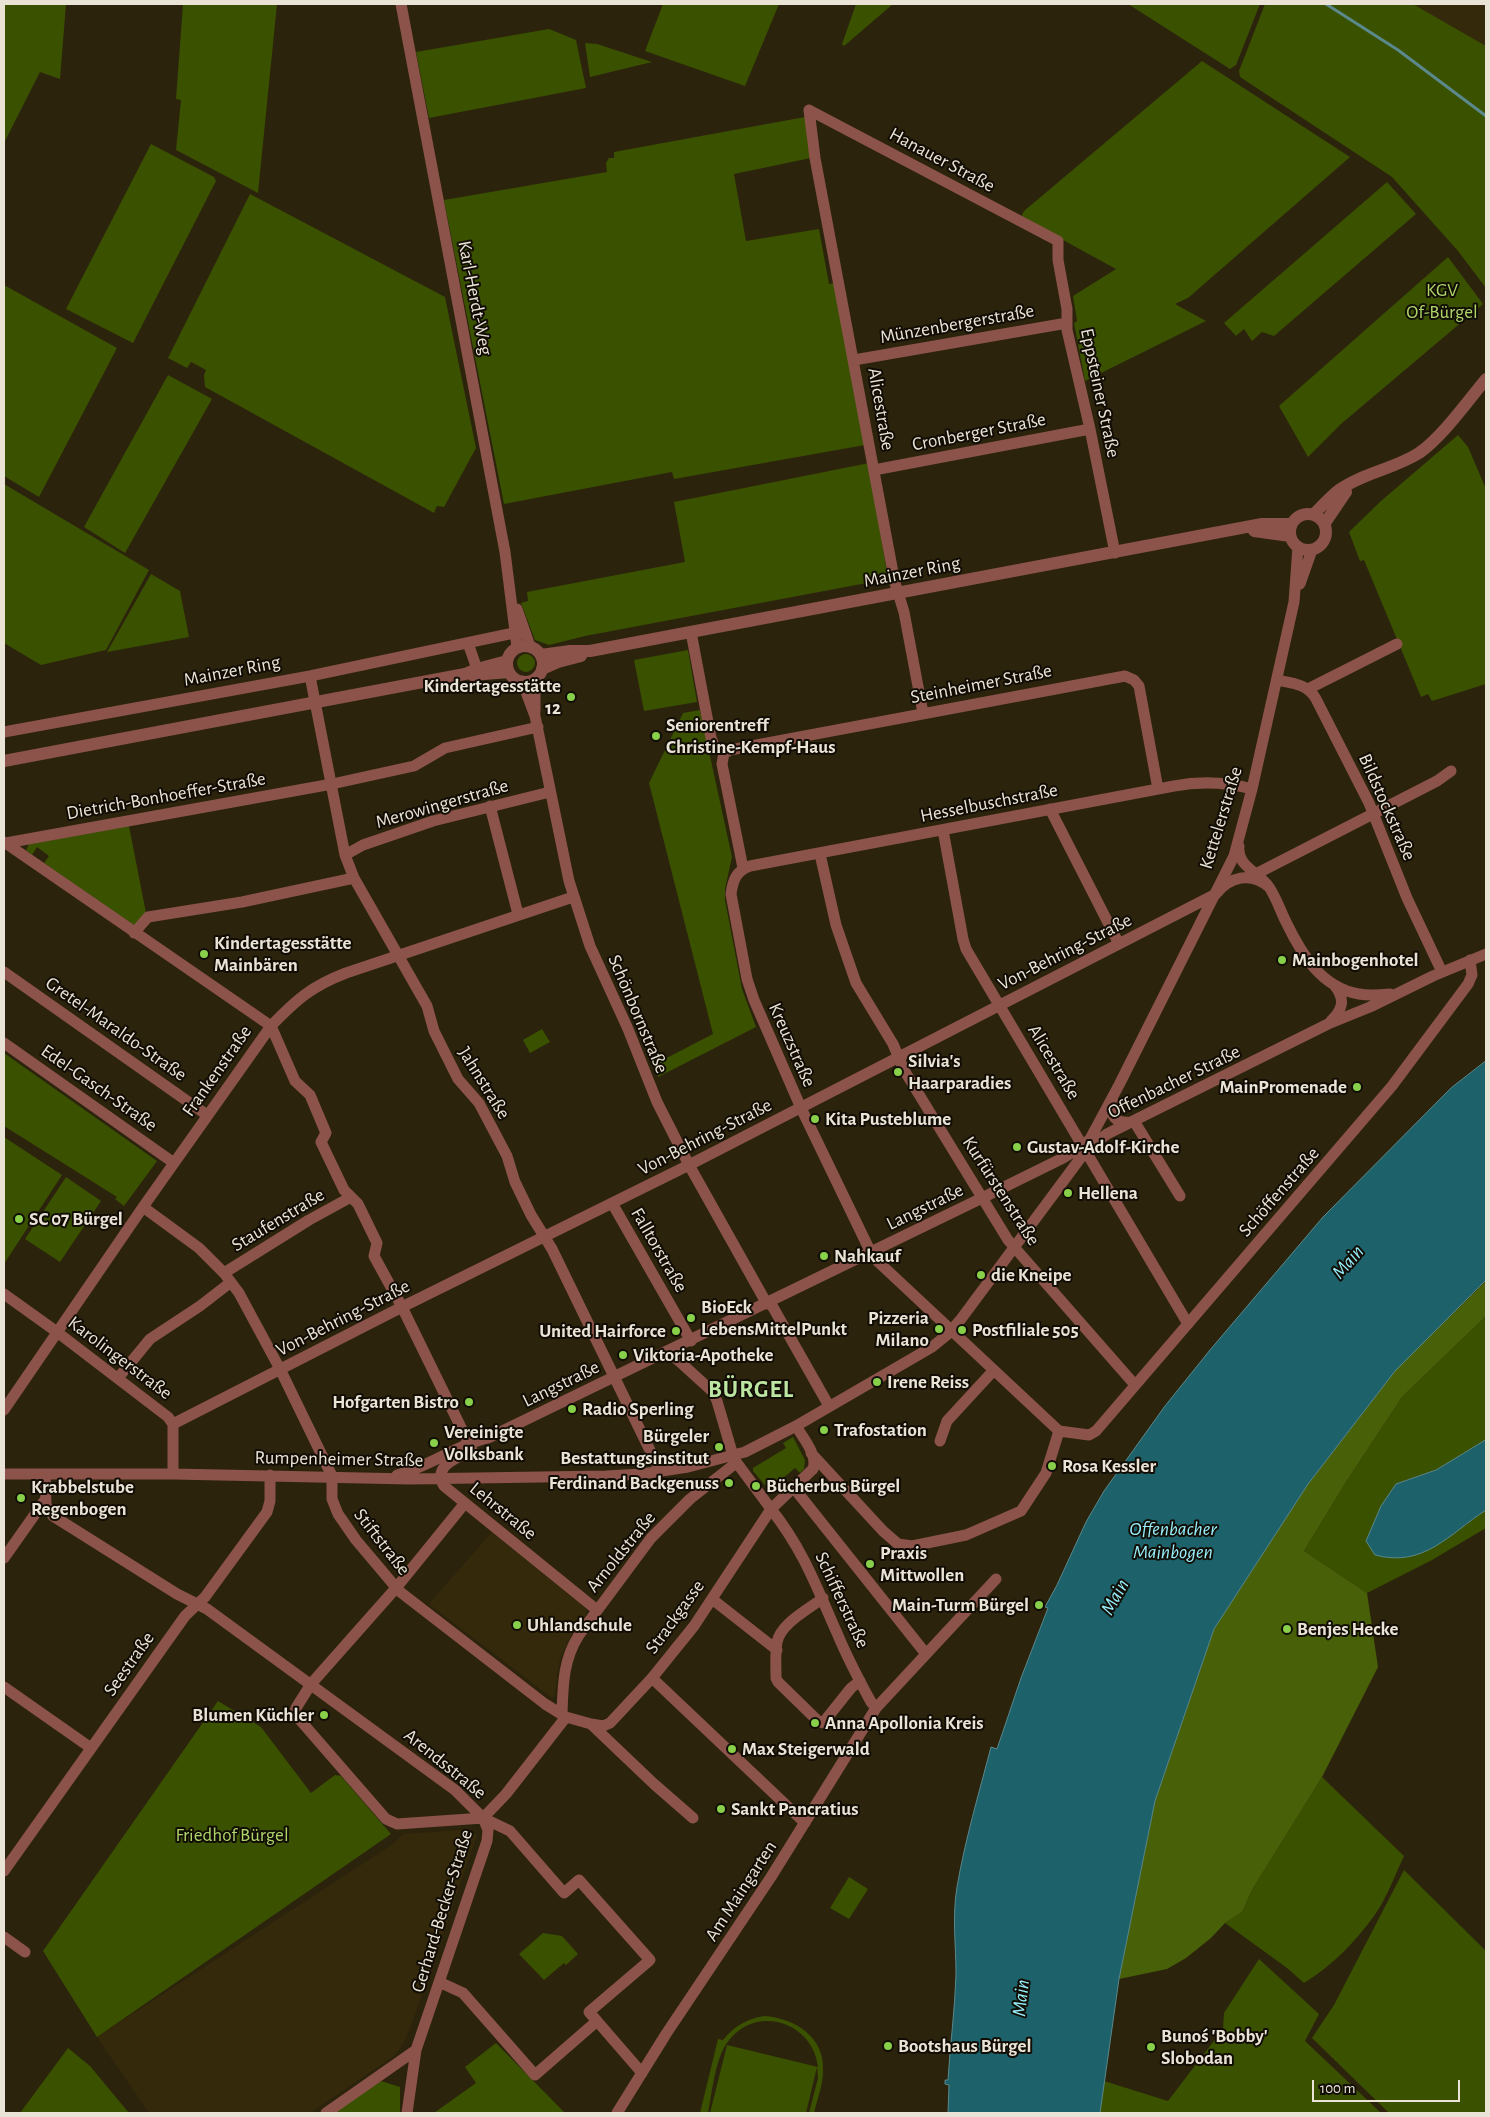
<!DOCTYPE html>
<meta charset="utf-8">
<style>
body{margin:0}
#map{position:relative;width:1490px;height:2117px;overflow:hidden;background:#2c230d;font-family:"Alegreya Sans",sans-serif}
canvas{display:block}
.frame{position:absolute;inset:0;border:5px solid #eae4d7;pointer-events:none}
.scale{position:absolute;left:1312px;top:2080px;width:148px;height:22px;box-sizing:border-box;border:2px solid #eae4d7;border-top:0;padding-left:6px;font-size:15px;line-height:18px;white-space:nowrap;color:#eae4d7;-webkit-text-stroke:4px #110d05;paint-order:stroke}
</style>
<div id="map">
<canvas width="1490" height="2117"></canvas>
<div class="frame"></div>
<div class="scale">100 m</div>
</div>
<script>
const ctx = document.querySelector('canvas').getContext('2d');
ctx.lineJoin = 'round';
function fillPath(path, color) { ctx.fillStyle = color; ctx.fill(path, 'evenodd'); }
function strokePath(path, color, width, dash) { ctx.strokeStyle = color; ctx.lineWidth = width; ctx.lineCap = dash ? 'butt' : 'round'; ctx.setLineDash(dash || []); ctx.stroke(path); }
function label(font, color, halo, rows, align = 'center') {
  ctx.font = font + ' "Alegreya Sans",sans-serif'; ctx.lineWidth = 4; ctx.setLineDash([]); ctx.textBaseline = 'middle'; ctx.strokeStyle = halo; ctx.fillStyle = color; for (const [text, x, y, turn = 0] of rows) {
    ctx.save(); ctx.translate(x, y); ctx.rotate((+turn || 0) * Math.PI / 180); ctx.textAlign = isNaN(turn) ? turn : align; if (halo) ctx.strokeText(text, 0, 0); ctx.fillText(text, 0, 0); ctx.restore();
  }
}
fillPath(new Path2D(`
 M 1413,4 L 1486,4 L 1486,46 Z
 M 492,1532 L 586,1609 L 586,1615 L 571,1636 L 561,1656 L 558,1668 L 555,1695 L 552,1698 L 429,1604 Z
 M 462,1830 L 477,1835 L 411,2026 L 403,2044 L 394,2056 L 310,2113 L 149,2113 L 97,2037 L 393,1844 L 403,1834 Z`), '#35290b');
fillPath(new Path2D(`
 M 4,4 L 66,4 L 60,79 L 40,72 L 4,143 Z
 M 183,4 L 277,4 L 258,193 L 176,150 L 181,100 L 176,99 Z
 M 663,4 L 779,4 L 745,86 L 645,51 Z
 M 856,4 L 893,4 L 844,46 L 842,44 Z
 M 1128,4 L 1260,4 L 1236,65 L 1230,69 Z
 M 1265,4 L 1413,4 L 1486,46 L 1486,288 L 1458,251 L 1392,177 L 1240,77 L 1239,71 Z
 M 549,29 L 576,40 L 586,88 L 429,118 L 416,52 Z
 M 585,43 L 597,44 L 652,62 L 590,77 Z
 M 1202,61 L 1350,157 L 1188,298 L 1175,304 L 1206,321 L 1085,381 L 1074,323 L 1077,321 L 1073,296 L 1116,269 L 1021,217 L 1024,211 Z
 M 805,117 L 811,158 L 734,174 L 746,241 L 819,229 L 829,284 L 835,283 L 865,445 L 674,479 L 672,472 L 504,504 L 444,200 L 607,172 L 606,163 L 609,158 L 614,158 L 614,152 Z
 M 151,144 L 214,177 L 216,181 L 133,343 L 66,309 Z
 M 1387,182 L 1416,214 L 1274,336 L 1262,332 L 1252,341 L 1244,329 L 1236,336 L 1224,323 Z
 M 250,194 L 445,297 L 476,448 L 444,507 L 437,506 L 434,513 L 205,387 L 204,375 L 206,370 L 191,362 L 187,368 L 168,358 Z
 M 1448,257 L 1483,304 L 1341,424 L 1308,457 L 1279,406 Z
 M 4,285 L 117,348 L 39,497 L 4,476 Z
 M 168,375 L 212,399 L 125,553 L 84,527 Z
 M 1458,435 L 1468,447 L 1486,489 L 1486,684 L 1432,701 L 1428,694 L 1421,697 L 1364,560 L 1360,561 L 1349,532 L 1381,501 Z
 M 869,463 L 888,579 L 585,636 L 549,645 L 535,640 L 521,603 L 528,601 L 527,592 L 685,562 L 674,502 Z
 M 4,484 L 149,570 L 106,650 L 41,665 L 4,643 Z
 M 151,574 L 180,591 L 189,637 L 107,652 Z
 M 688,650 L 697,702 L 644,711 L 634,660 Z
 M517 663a9 9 0 1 1 18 0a9 9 0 1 1-18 0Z
 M 700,710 L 732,857 L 725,889 L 725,900 L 742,989 L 756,1027 L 658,1077 L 655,1064 L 713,1034 L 649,783 L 683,713 Z
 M 129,826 L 146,913 L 138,924 L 132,925 L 44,863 L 49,856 L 37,847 L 32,855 L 26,850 L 29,844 Z
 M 542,1029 L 550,1042 L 530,1053 L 523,1040 Z
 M 4,1053 L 157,1161 L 124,1206 L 115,1199 L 117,1197 L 4,1126 Z
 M 4,1137 L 62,1175 L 4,1264 Z
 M 66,1177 L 101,1201 L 60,1262 L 25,1239 Z
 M 1486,1316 L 1486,1440 L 1436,1470 L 1396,1484 L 1465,1526 L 1467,1523 L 1486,1510 L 1486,1528 L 1432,1560 L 1367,1593 L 1304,1551 L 1346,1482 L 1402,1397 Z
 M 793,1437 L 805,1460 L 804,1469 L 800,1473 L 795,1468 L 769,1490 L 753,1471 L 753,1468 L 786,1448 L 783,1443 Z
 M 218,1701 L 261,1727 L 311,1793 L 335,1775 L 341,1776 L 391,1834 L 97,2037 L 43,1951 Z
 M 1322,1777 L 1404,1856 C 1395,1875 1387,1898 1374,1916 C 1355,1942 1332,1966 1304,1983 L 1287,1968 L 1225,1923 L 1242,1912 L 1252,1890 Z
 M 1404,1870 L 1486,1951 L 1486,2113 L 1389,2113 L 1312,2038 L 1334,2005 Z
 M 849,1877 L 868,1889 L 849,1919 L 830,1908 Z
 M 543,1933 L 562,1936 L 578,1954 L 566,1965 L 564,1963 L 544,1980 L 519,1954 Z
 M 1259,1959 L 1319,2014 L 1305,2041 L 1381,2113 L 1100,2113 L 1104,2081 L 1168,2101 L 1223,2029 L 1224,2013 Z
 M 764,2016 C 795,2018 825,2037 823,2071 C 823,2085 817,2100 814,2113 L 809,2113 L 818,2078 L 817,2067 L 806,2113 L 710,2113 L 727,2045 L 818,2067 C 813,2021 754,2003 727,2043 C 715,2060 712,2093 708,2113 L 700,2113 L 718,2039 L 723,2040 C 734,2026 747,2019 764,2016 Z
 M 496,2043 L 565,2113 L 434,2113 L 476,2083 L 465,2067 Z
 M 68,2048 L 90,2066 L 129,2113 L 20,2113 Z
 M 381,2081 L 400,2087 L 400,2113 L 333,2113 Z`), '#3a5100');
fillPath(new Path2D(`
 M 1486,1281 L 1486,1316 L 1402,1397 L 1346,1482 L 1304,1551 L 1367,1593 L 1378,1667 L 1322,1777 L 1252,1890 L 1242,1912 L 1225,1923 L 1211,1938 L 1186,1958 L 1167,1969 L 1119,1979 L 1155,1801 L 1214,1629 L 1308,1484 L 1395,1371 Z`), '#486108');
const water = new Path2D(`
 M 1486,1061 L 1486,1280 L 1395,1371 L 1308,1484 L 1214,1629 L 1155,1801 L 1119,1979 L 1100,2113 L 948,2113 L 949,2085 L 945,2084 L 945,2080 L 948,2080 C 950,2045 955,2010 956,1974 C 956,1945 952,1917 957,1887 C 965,1840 979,1793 991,1747 L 997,1749 L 1021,1678 L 1048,1608 L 1045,1607 L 1057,1585 L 1086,1522 L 1104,1491 L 1165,1406 L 1210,1350 L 1323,1217 L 1451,1088 Z
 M 1486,1440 L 1486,1510 C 1449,1534 1424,1568 1375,1555 L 1366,1541 L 1381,1506 L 1396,1484 L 1436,1470 Z`);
fillPath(water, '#1d616a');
strokePath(water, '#5a888b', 1);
strokePath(new Path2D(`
 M 1326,4 L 1398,50 L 1486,116`), '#5a888b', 3);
strokePath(new Path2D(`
 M 401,4 L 505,552 L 517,647
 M 809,110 L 815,158 L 895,583 L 904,612 L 923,713
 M 809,110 L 1058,241 L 1058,260 L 1067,309 L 1067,330 L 1090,429 L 1115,553
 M 854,360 L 1067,323
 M 874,470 L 1090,429
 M 1300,584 L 1312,550
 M 517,609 L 530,646
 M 691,632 L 711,738 L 714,745 L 724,753
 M 468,643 L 477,669
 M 310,676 L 345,855 L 354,878 L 427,1006 L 434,1031 L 458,1079 L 479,1103 L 507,1156 L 515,1182 L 531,1215 L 552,1249 L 660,1471
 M 535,679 L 535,712
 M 1277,680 C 1292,683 1308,684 1316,699 L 1369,803 L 1407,898 L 1442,972
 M 522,681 L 535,716 L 569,881 L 590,946 L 628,1029 L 657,1102 L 689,1165 L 767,1304
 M 1308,689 L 1397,644
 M 4,732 L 310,676 L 509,634
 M 1252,789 C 1226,782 1200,781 1174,786 L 750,866 C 736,871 733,880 731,894 L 747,979 L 754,1000 L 801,1108 L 873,1257 L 1059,1431 L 1089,1435 L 1096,1431 L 1392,1086 L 1468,984 L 1472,975 L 1470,960
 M 490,806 L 518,914
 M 1050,809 L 1119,944
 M 943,830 L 963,939 L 966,949 L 1188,1324
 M 4,842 L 271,1026 L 295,1081 L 310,1095 L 326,1133 L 321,1142 L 344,1190 L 358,1204 L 377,1243 L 374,1256 L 402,1307 L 472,1450
 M 6,843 L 332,784 L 414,766 L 445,748 L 538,727
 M 1239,846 C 1237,867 1258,871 1269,887 C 1276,897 1280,910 1286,922 C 1301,953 1321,988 1359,994 C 1369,996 1380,995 1390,994
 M 820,854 L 836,925 L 856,983 L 893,1044 L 904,1070 L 1008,1240 L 1135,1385
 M 345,855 L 363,845 L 433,821 L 550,792
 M 743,868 L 722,764 L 724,753 L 730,750 L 1125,676 L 1134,680 L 1139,686 L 1158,789
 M 1250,877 L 1437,781 L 1451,771
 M 134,933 L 148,917 L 242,902 L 354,878
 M 4,972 L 207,1115
 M 1331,1021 C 1342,1010 1346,1000 1335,986
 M 4,1043 L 174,1163
 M 1113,1101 C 1109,1115 1115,1124 1131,1122
 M 1134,1121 L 1180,1196
 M 612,1203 L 691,1341
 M 143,1207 L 199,1248 L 224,1273 L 239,1293 L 280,1369 L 332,1476 L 332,1499 L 338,1514 L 356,1540 L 399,1591 L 545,1704 L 566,1717 L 591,1724 L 654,1784 L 693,1818
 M 224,1273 L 309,1220 L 351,1197
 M 4,1294 L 57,1332 L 168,1417 L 173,1424 L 173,1474
 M 770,1302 L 829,1406
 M 669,1352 L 713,1392 L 717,1401 L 734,1459 L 771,1509 L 813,1469 C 818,1455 803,1438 796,1426
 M 118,1378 L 150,1339 L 200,1306 L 231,1282
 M 4,1410 L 143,1207 L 271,1026 C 297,999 312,986 346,973 L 573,897
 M 173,1424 L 402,1307 L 689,1165 L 1216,894 C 1229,877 1251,871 1269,887
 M 940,1441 L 947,1421 L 994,1370
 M 811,1453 L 883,1531 L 898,1544 L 912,1546 L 966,1535 L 1021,1511 L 1046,1473 L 1059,1431
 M 462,1455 C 450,1461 434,1469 444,1486 L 597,1610
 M 4,1474 L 173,1474 L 410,1479 L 606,1476 L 642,1474 L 688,1467 L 745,1452 L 796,1426 L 932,1347 L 948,1334 L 961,1319 L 1079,1160 L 1091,1146 L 1107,1134 L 1328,1024 L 1370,1007 L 1433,976 L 1486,954
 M 45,1474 L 46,1505 L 53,1516 L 177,1594 L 207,1609 L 455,1790 L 483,1818
 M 397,1475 C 429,1467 456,1445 488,1438 L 982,1198 L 1063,1158 L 1083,1146 L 1090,1139 L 1119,1085 L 1234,856 L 1252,789 L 1294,602 L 1298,547
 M 794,1488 L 926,1654
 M 465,1503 L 396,1588 L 311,1684 L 296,1708 L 295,1712 L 300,1720 L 386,1819 L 397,1824 L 483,1818 L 510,1831 L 564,1893 L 579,1880 L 650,1960 L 589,2012 L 597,2021
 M 4,1558 L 45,1500
 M 823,1598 C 809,1609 781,1623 777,1642 C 775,1653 776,1666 776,1678 L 778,1682 L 818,1721 L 823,1723 L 851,1688 L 860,1681
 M 712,1599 L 777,1650
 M 652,1678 L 805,1823
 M 4,1687 L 91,1748
 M 562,1714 C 563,1685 563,1660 579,1635 L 651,1538 L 690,1499 L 736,1463
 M 591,1724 L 603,1726 L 610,1723 L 652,1678 L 694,1626 L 771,1509 C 804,1551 816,1586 837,1633 C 847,1657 859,1680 871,1702 L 876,1708
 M 4,1871 L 185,1616 L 205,1597 L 267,1512 L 270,1501 L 270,1475
 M 4,1937 L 25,1952
 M 439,1982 L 463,1993 L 535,2075 L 597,2021 L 642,2073
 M 326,2113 L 416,2050
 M 407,2113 L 416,2050 L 487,1841 L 488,1830 L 483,1818 L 506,1794 L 566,1717
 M 617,2113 L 666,2034 L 771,1877 L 876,1708 L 996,1579`), '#8b534a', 11);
strokePath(new Path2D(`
 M1290 532a18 18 0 1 1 36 0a18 18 0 1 1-36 0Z
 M 1314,514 C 1322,506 1330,497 1339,490 C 1363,473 1394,469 1419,453 C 1442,437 1467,402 1486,379
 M 1325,523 L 1346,492
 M 1254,531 L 1290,536
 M507 664a18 18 0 1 1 36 0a18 18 0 1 1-36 0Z
 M 541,655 L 570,651 L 590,651 L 1262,524 L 1291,524
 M 542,669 L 558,662 L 581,656
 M 472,675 L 509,672
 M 4,761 L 465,674 L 477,669 L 507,661`), '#8b534a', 12);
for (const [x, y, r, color] of [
 [571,697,5,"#88cf4a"],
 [656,736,5,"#88cf4a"],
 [204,954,5,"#88cf4a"],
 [1282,960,5,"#88cf4a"],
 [898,1072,5,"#88cf4a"],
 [1357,1087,5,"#88cf4a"],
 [815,1119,5,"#88cf4a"],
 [1017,1147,5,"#88cf4a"],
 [1068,1193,5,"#88cf4a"],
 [19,1219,5,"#88cf4a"],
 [824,1256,5,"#88cf4a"],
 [981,1275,5,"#88cf4a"],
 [691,1318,5,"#88cf4a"],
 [939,1329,5,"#88cf4a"],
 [962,1330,5,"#88cf4a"],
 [676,1331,5,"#88cf4a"],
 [623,1355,5,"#88cf4a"],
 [877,1382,5,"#88cf4a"],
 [469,1402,5,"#88cf4a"],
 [572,1409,5,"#88cf4a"],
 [824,1430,5,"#88cf4a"],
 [434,1443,5,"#88cf4a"],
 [719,1447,5,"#88cf4a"],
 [1052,1466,5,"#88cf4a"],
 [729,1483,5,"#88cf4a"],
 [756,1486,5,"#88cf4a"],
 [21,1498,5,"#88cf4a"],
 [870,1564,5,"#88cf4a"],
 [1039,1605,5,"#88cf4a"],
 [517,1625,5,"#88cf4a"],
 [1287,1629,5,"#88cf4a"],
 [324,1715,5,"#88cf4a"],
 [815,1723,5,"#88cf4a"],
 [732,1749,5,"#88cf4a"],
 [721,1809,5,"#88cf4a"],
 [888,2046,5,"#88cf4a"],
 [1151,2047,5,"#88cf4a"]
]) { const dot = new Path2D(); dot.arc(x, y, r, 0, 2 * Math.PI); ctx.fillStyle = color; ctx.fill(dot); strokePath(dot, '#110d05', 2); }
label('19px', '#eae4d7', '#110d05', [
 ["Hanauer Straße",942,160,28],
 ["Karl-Herdt-Weg",475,298,79],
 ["Münzenbergerstraße",957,324,-10],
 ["Eppsteiner Straße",1100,393,78],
 ["Alicestraße",881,409,80],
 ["Cronberger Straße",979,432,-11],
 ["Mainzer Ring",912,572,-11],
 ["Mainzer Ring",232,671,-11],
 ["Steinheimer Straße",981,684,-11],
 ["Dietrich-Bonhoeffer-Straße",166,796,-10],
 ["Hesselbuschstraße",989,803,-11],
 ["Merowingerstraße",442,804,-16],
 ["Bildstockstraße",1387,807,66],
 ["Kettelerstraße",1221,818,-73],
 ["Von-Behring-Straße",1065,952,-27],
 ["Schönbornstraße",638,1014,67],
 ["Gretel-Maraldo-Straße",116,1029,35],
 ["Kreuzstraße",792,1045,66],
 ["Alicestraße",1054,1062,59],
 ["Frankenstraße",217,1071,-55],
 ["Offenbacher Straße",1174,1082,-26],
 ["Jahnstraße",484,1083,58],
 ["Edel-Gasch-Straße",99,1088,35],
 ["Von-Behring-Straße",705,1137,-27],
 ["Kurfürstenstraße",1001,1191,57],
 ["Schöffenstraße",1279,1192,-49],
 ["Langstraße",925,1207,-26],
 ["Staufenstraße",278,1220,-31],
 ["Falltorstraße",659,1250,60],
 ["Von-Behring-Straße",343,1318,-27],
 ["Karolingerstraße",120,1358,37],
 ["Langstraße",561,1384,-26],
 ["Rumpenheimer Straße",339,1459,1],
 ["Lehrstraße",503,1511,39],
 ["Stiftstraße",382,1542,52],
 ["Arnoldstraße",621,1552,-51],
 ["Schifferstraße",842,1600,65],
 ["Strackgasse",675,1617,-54],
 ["Seestraße",129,1664,-55],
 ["Arendsstraße",445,1764,39],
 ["Am Maingarten",741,1891,-57],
 ["Gerhard-Becker-Straße",442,1911,-73]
]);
label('19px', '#afd56a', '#110d05', [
 ["KGV",1442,290],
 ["Of-Bürgel",1442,312],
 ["Friedhof Bürgel",232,1835]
]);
label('bold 19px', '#eae4d7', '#110d05', [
 ["Kindertagesstätte",561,686,"right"],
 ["12",561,708,"right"],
 ["Seniorentreff",666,725],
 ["Christine-Kempf-Haus",666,747],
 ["Kindertagesstätte",214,943],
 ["Mainbären",214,965],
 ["Mainbogenhotel",1292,960],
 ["Silvia's",908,1061],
 ["Haarparadies",908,1083],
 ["MainPromenade",1347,1087,"right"],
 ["Kita Pusteblume",825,1119],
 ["Gustav-Adolf-Kirche",1027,1147],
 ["Hellena",1078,1193],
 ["SC 07 Bürgel",29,1219],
 ["Nahkauf",834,1256],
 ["die Kneipe",991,1275],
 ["BioEck",701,1307],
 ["LebensMittelPunkt",701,1329],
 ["Pizzeria",929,1318,"right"],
 ["Milano",929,1340,"right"],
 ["Postfiliale 505",972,1330],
 ["United Hairforce",666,1331,"right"],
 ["Viktoria-Apotheke",633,1355],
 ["Irene Reiss",887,1382],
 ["Hofgarten Bistro",459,1402,"right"],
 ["Radio Sperling",582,1409],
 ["Trafostation",834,1430],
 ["Vereinigte",444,1432],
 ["Volksbank",444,1454],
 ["Bürgeler",709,1436,"right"],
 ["Bestattungsinstitut",709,1458,"right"],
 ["Rosa Kessler",1062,1466],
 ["Ferdinand Backgenuss",719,1483,"right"],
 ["Bücherbus Bürgel",766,1486],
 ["Krabbelstube",31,1487],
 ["Regenbogen",31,1509],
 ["Praxis",880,1553],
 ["Mittwollen",880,1575],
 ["Main-Turm Bürgel",1029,1605,"right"],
 ["Uhlandschule",527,1625],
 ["Benjes Hecke",1297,1629],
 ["Blumen Küchler",314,1715,"right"],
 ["Anna Apollonia Kreis",825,1723],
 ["Max Steigerwald",742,1749],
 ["Sankt Pancratius",731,1809],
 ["Bunoś 'Bobby'",1161,2036],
 ["Slobodan",1161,2058],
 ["Bootshaus Bürgel",898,2046]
], 'left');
label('italic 20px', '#98effc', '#110d05', [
 ["Main",1348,1262,-49],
 ["Offenbacher",1173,1529],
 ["Mainbogen",1173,1552],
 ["Main",1115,1597,-61],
 ["Main",1021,1998,-84]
]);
ctx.letterSpacing = '1px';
label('bold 24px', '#bde6a2', '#110d05', [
 ["BÜRGEL",751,1390]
]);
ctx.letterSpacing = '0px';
</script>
